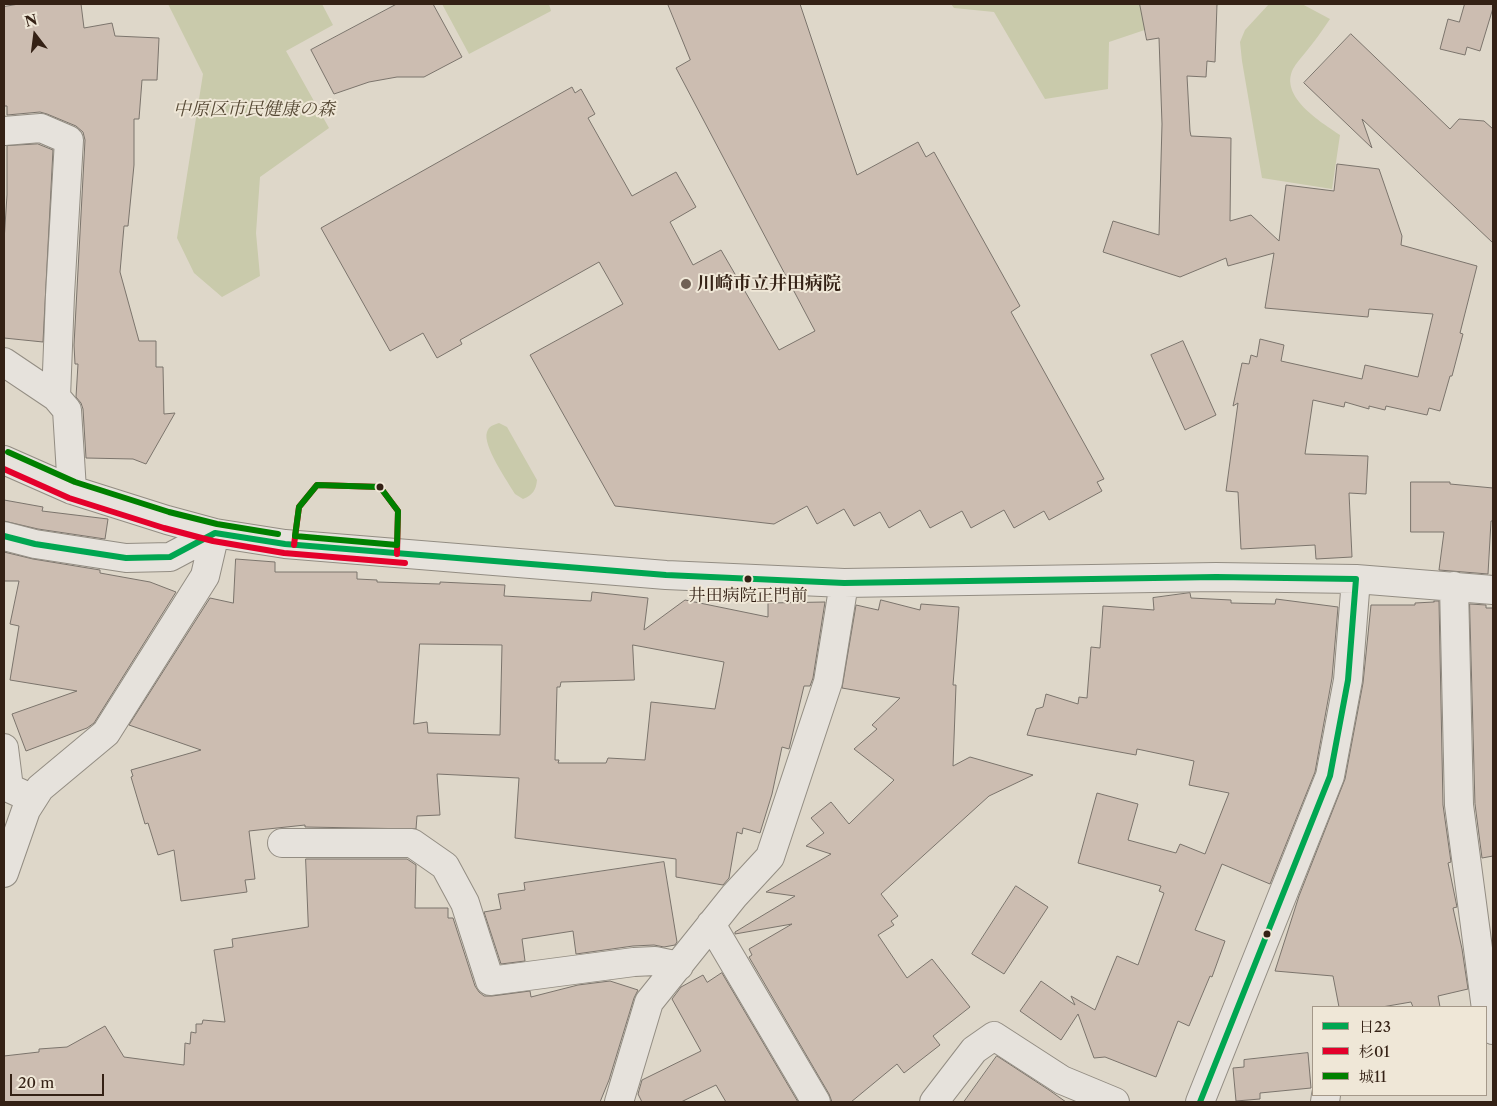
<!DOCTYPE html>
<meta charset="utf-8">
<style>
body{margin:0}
#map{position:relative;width:1497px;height:1106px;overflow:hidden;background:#ded7c9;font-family:"Libre Caslon Text","Noto Serif JP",serif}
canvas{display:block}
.frame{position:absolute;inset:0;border:5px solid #342115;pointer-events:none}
.legend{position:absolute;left:1312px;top:1006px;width:175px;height:90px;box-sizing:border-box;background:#efe7d7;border:1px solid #a49889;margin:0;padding:6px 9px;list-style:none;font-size:15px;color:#342115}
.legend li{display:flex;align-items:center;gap:10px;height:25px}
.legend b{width:25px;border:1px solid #a49889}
.north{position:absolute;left:10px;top:10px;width:50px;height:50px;-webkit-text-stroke:4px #efe7d7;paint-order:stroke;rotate:345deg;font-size:14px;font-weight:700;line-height:20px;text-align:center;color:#342115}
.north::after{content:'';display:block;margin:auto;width:18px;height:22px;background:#342115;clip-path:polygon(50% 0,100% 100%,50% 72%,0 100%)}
.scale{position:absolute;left:10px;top:1074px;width:94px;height:22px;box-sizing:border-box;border:2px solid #342115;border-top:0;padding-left:6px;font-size:15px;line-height:18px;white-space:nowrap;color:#342115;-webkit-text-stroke:4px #efe7d7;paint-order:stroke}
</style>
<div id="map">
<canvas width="1497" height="1106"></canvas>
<div class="frame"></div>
<ul class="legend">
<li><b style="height:6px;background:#00a651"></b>日23</li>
<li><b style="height:6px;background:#e4002b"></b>杉01</li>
<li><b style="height:6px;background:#008000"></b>城11</li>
</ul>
<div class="north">N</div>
<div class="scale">20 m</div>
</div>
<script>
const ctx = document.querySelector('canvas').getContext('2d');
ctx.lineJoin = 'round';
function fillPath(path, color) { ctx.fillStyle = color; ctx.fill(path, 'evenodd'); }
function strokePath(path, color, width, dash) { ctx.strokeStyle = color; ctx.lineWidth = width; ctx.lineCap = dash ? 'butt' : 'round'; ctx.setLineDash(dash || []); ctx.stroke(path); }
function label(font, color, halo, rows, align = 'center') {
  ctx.font = font + ' "Libre Caslon Text","Noto Serif JP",serif'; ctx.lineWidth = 4; ctx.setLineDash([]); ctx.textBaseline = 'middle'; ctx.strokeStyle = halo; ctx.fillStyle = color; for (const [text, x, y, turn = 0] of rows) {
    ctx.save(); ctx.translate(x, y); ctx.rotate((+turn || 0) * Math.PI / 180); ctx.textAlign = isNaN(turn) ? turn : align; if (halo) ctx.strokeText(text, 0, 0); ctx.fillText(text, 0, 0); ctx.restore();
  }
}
fillPath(new Path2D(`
 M 168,4 L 322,4 L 333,25 L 286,51 L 329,128 L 260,177 L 256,233 L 260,276 L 222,297 L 194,273 L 177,238 L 203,74 Z
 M 442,4 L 549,4 L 551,11 L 469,54 Z
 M 951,4 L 1222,4 L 1109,42 L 1108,89 L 1045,99 L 994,12 L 954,8 Z
 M 1269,4 L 1302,4 L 1330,19 C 1322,31 1314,42 1305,53 C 1301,58 1296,63 1293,69 C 1279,97 1321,122 1340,135 L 1332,189 L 1262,178 L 1242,61 L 1240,42 L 1245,30 Z
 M 499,423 L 507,427 L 537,480 C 536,490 533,495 523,499 L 515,494 C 508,482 482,445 487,432 C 489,426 493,425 499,423 Z`), '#c9caab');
const building = new Path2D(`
 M 19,4 L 81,4 L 84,28 L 112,23 L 115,36 L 159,38 L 157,80 L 142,80 L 139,119 L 134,119 L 134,165 L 128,226 L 124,226 L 120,272 L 139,341 L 156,341 L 156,367 L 163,367 L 164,414 L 175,413 L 146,464 L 133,459 L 86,458 L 83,409 L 81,403 L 76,397 L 78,364 L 75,364 L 74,345 L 85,140 L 83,132 L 76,126 L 47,114 L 40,112 L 7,115 L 7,106 L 4,106 L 4,7 Z
 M 397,4 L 433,4 L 462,57 L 424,77 L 397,77 L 369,82 L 334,94 L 311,50 Z
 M 668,4 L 800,4 L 857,175 L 918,142 L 926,157 L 934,152 L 1020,306 L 1011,312 L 1104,479 L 1097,482 L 1102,491 L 1049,520 L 1044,511 L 1014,528 L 1004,510 L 971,528 L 962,511 L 930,528 L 920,510 L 889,528 L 880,512 L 854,526 L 844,509 L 817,524 L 807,506 L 774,524 L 615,506 L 530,355 L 623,304 L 599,262 L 460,340 L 462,344 L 437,358 L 423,333 L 390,351 L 321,228 L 572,87 L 575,93 L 581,89 L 595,114 L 588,118 L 632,196 L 676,172 L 696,207 L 670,222 L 693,265 L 721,250 L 779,350 L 815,331 L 676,68 L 690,60 Z
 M 1140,4 L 1217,4 L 1215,62 L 1207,61 L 1206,77 L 1187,76 L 1190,131 L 1191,136 L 1231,138 L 1230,221 L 1251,215 L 1279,241 L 1286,185 L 1334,191 L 1337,164 L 1379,169 L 1402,236 L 1401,245 L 1477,266 L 1460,333 L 1463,334 L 1452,376 L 1450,376 L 1440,411 L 1429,408 L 1427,415 L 1386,406 L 1385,410 L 1369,406 L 1369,409 L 1345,402 L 1344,407 L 1313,400 L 1305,454 L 1368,456 L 1366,494 L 1349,493 L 1352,557 L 1316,559 L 1315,545 L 1241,549 L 1238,492 L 1226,491 L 1238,403 L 1233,406 L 1242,363 L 1249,364 L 1251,355 L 1257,357 L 1260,339 L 1284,345 L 1281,361 L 1362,379 L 1365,365 L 1418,377 L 1433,314 L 1369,309 L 1368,317 L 1265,308 L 1274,253 L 1228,266 L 1226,258 L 1180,277 L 1103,252 L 1113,221 L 1159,235 L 1162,124 L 1159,38 L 1147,40 Z
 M 1465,4 L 1493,4 L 1493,8 L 1480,51 L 1467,47 L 1465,55 L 1440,49 L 1448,19 L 1459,22 Z
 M 1351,34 L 1450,129 L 1459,119 L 1484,121 L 1493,129 L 1493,243 L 1362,119 L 1372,148 L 1304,83 Z
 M 38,144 L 53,150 L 43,342 L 4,338 L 4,241 L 7,195 L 7,146 Z
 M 1183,341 L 1216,415 L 1185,430 L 1151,355 Z
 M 1411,482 L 1450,482 L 1450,484 L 1493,488 L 1493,521 L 1491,521 L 1488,574 L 1439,570 L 1444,532 L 1411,532 Z
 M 4,500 L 43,507 L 42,511 L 108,519 L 105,539 L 38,529 L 4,521 Z
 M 4,552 L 33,559 L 100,570 L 100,573 L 150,582 L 176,592 L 94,723 L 87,728 L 26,751 L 12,714 L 77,691 L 10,680 L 19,626 L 10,624 L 19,581 L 4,581 Z
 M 236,559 L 275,562 L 275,572 L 357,572 L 357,579 L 377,580 L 377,582 L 440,584 L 440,582 L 505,585 L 504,596 L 591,601 L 592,592 L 648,598 L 644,630 L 685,600 L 768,617 L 768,603 L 825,602 L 813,678 L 810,686 L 804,686 L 789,749 L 782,747 L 772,794 L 760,833 L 743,828 L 742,834 L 737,832 L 729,878 L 723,885 L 676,877 L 676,859 L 515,838 L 519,778 L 437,774 L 440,815 L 417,816 L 416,829 L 305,827 L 305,825 L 249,831 L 255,879 L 245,880 L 247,892 L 181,901 L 174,850 L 158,855 L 148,823 L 145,824 L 131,777 L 133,776 L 131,770 L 201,750 L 129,725 L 210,598 L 233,603 ZM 420,644 L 502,645 L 500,735 L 428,733 L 427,722 L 414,724 ZM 633,645 L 724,662 L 715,709 L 651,702 L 645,760 L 608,758 L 606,763 L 558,763 L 559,760 L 555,760 L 557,687 L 560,687 L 561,682 L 634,680 Z
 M 1190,593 L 1191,598 L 1231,600 L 1231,603 L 1275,604 L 1276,599 L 1338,607 L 1332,678 L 1315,772 L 1270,884 L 1222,864 L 1195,930 L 1225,941 L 1212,977 L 1210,976 L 1189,1026 L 1178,1021 L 1156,1077 L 1105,1057 L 1094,1058 L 1078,1014 L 1061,1040 L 1020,1011 L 1041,981 L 1075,1005 L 1071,996 L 1095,1010 L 1117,956 L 1138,965 L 1164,893 L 1159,891 L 1161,886 L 1078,863 L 1097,793 L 1138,804 L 1128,840 L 1176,853 L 1180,844 L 1205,854 L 1229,793 L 1189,785 L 1194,761 L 1137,749 L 1136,755 L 1027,735 L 1036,709 L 1043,707 L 1046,694 L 1078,704 L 1079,697 L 1087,698 L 1091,647 L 1100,648 L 1103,606 L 1154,610 L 1153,598 Z
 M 881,600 L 920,610 L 921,604 L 959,607 L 953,685 L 956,685 L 953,766 L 970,757 L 1033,775 L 989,796 L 881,894 L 898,916 L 891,921 L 894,925 L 878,935 L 907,978 L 932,959 L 970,1007 L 933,1036 L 940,1045 L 904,1073 L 897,1064 L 851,1102 L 832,1102 L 829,1094 L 749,957 L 752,955 L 749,949 L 792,924 L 735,934 L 735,932 L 795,896 L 766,892 L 831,854 L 806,846 L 824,833 L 811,818 L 831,802 L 849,824 L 894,780 L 854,749 L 877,729 L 872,725 L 900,698 L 842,688 L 856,605 L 878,610 Z
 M 1434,601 L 1439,601 L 1443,805 L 1451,862 L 1448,863 L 1457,907 L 1453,908 L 1462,949 L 1468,989 L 1438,996 L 1440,1007 L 1413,1007 L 1411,1002 L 1382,1007 L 1339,1007 L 1333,976 L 1275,971 L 1299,896 L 1345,779 L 1363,683 L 1371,605 L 1415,605 L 1415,603 L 1434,602 Z
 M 1470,604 L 1486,605 L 1486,608 L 1493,608 L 1493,856 L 1482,858 L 1475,804 Z
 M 306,859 L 407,859 L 416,865 L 415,908 L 448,908 L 448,918 L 453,918 L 475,986 L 479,992 L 484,996 L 492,996 L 530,991 L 531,997 L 578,985 L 610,981 L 638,990 L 634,998 L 609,1080 L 600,1102 L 4,1102 L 4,1056 L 39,1052 L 39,1049 L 67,1047 L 105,1026 L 124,1057 L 184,1065 L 185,1043 L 190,1044 L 191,1032 L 196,1033 L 196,1024 L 202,1024 L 203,1020 L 225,1022 L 214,950 L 233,947 L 232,939 L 308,927 Z
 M 664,862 L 677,942 L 675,945 L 664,947 L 654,945 L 633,946 L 576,954 L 573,931 L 522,939 L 525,961 L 501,964 L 484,912 L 501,909 L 498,894 L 525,890 L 524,883 Z
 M 1016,886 L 1048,907 L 1004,974 L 972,954 Z
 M 722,973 L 798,1102 L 726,1102 L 716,1085 L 681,1102 L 642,1102 L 638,1094 L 642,1080 L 701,1051 L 672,999 L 681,987 L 703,975 L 707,982 Z
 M 1308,1053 L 1311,1088 L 1260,1093 L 1260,1099 L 1236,1101 L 1233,1068 L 1244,1067 L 1244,1060 Z
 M 997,1056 L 1049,1090 L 1066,1102 L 964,1102 Z`);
fillPath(building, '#ccbdb1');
strokePath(building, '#7b746c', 1);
const minor = new Path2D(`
 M 4,131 L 41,128 L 69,140 L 60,295 L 56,397 L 67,410 L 72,490
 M 4,362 L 56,397
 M 4,460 L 72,490 L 167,520 L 215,533 L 285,544 L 666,575 L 844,583 L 1216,577 L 1356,579 L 1493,590
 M 4,536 L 35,544 L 126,558 L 170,557 L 215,533
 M 1454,586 L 1459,805 L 1486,1009 L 1493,1030
 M 4,748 L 9,788 L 33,799
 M 282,843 L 412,843 L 445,866 L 465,903 L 490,981 L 634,962 L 655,961 L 679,966
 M 4,873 L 26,810 L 40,788 L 106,733 L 205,576 L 215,533
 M 711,924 L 816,1102
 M 619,1102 L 649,1002 L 734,896 L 770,857 L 828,682 L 844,583
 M 934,1102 L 974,1050 L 994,1036 L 1062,1080 L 1115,1102
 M 1200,1102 L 1330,776 L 1348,680 L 1356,579
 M 1325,1102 L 1326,1095`);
strokePath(minor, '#938d83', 30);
strokePath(minor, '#e6e2dc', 28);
strokePath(new Path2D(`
 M 4,536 L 35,544 L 126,558 L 170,557 L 215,533 L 285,544 L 666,575 L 844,583 L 1216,577 L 1356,579 L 1348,680 L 1330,776 L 1200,1102`), '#00a651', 6);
strokePath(new Path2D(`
 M 4,469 L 69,498 L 164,528 L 213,541 L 284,553 L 405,563
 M 294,545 L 299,507 L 317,485 L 380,487 L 398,511 L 397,554`), '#e4002b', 6);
strokePath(new Path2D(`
 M 8,452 L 75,482 L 169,512 L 217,524 L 278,534
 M 317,485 L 380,487 L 398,511 L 397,545 L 295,536 L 299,507 Z`), '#008000', 6);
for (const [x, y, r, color] of [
 [686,284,6,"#706154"],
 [380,487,4.5,"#342115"],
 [748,579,4.5,"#342115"],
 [1267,934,4.5,"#342115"]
]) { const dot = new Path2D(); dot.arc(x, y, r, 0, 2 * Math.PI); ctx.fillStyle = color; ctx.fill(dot); strokePath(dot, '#efe7d7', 2); }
label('17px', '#342115', '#efe7d7', [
 ["井田病院正門前",748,596]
]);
label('italic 18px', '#554834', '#efe7d7', [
 ["中原区市民健康の森",254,110]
]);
label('bold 18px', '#342115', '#efe7d7', [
 ["川崎市立井田病院",697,284]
], 'left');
</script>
